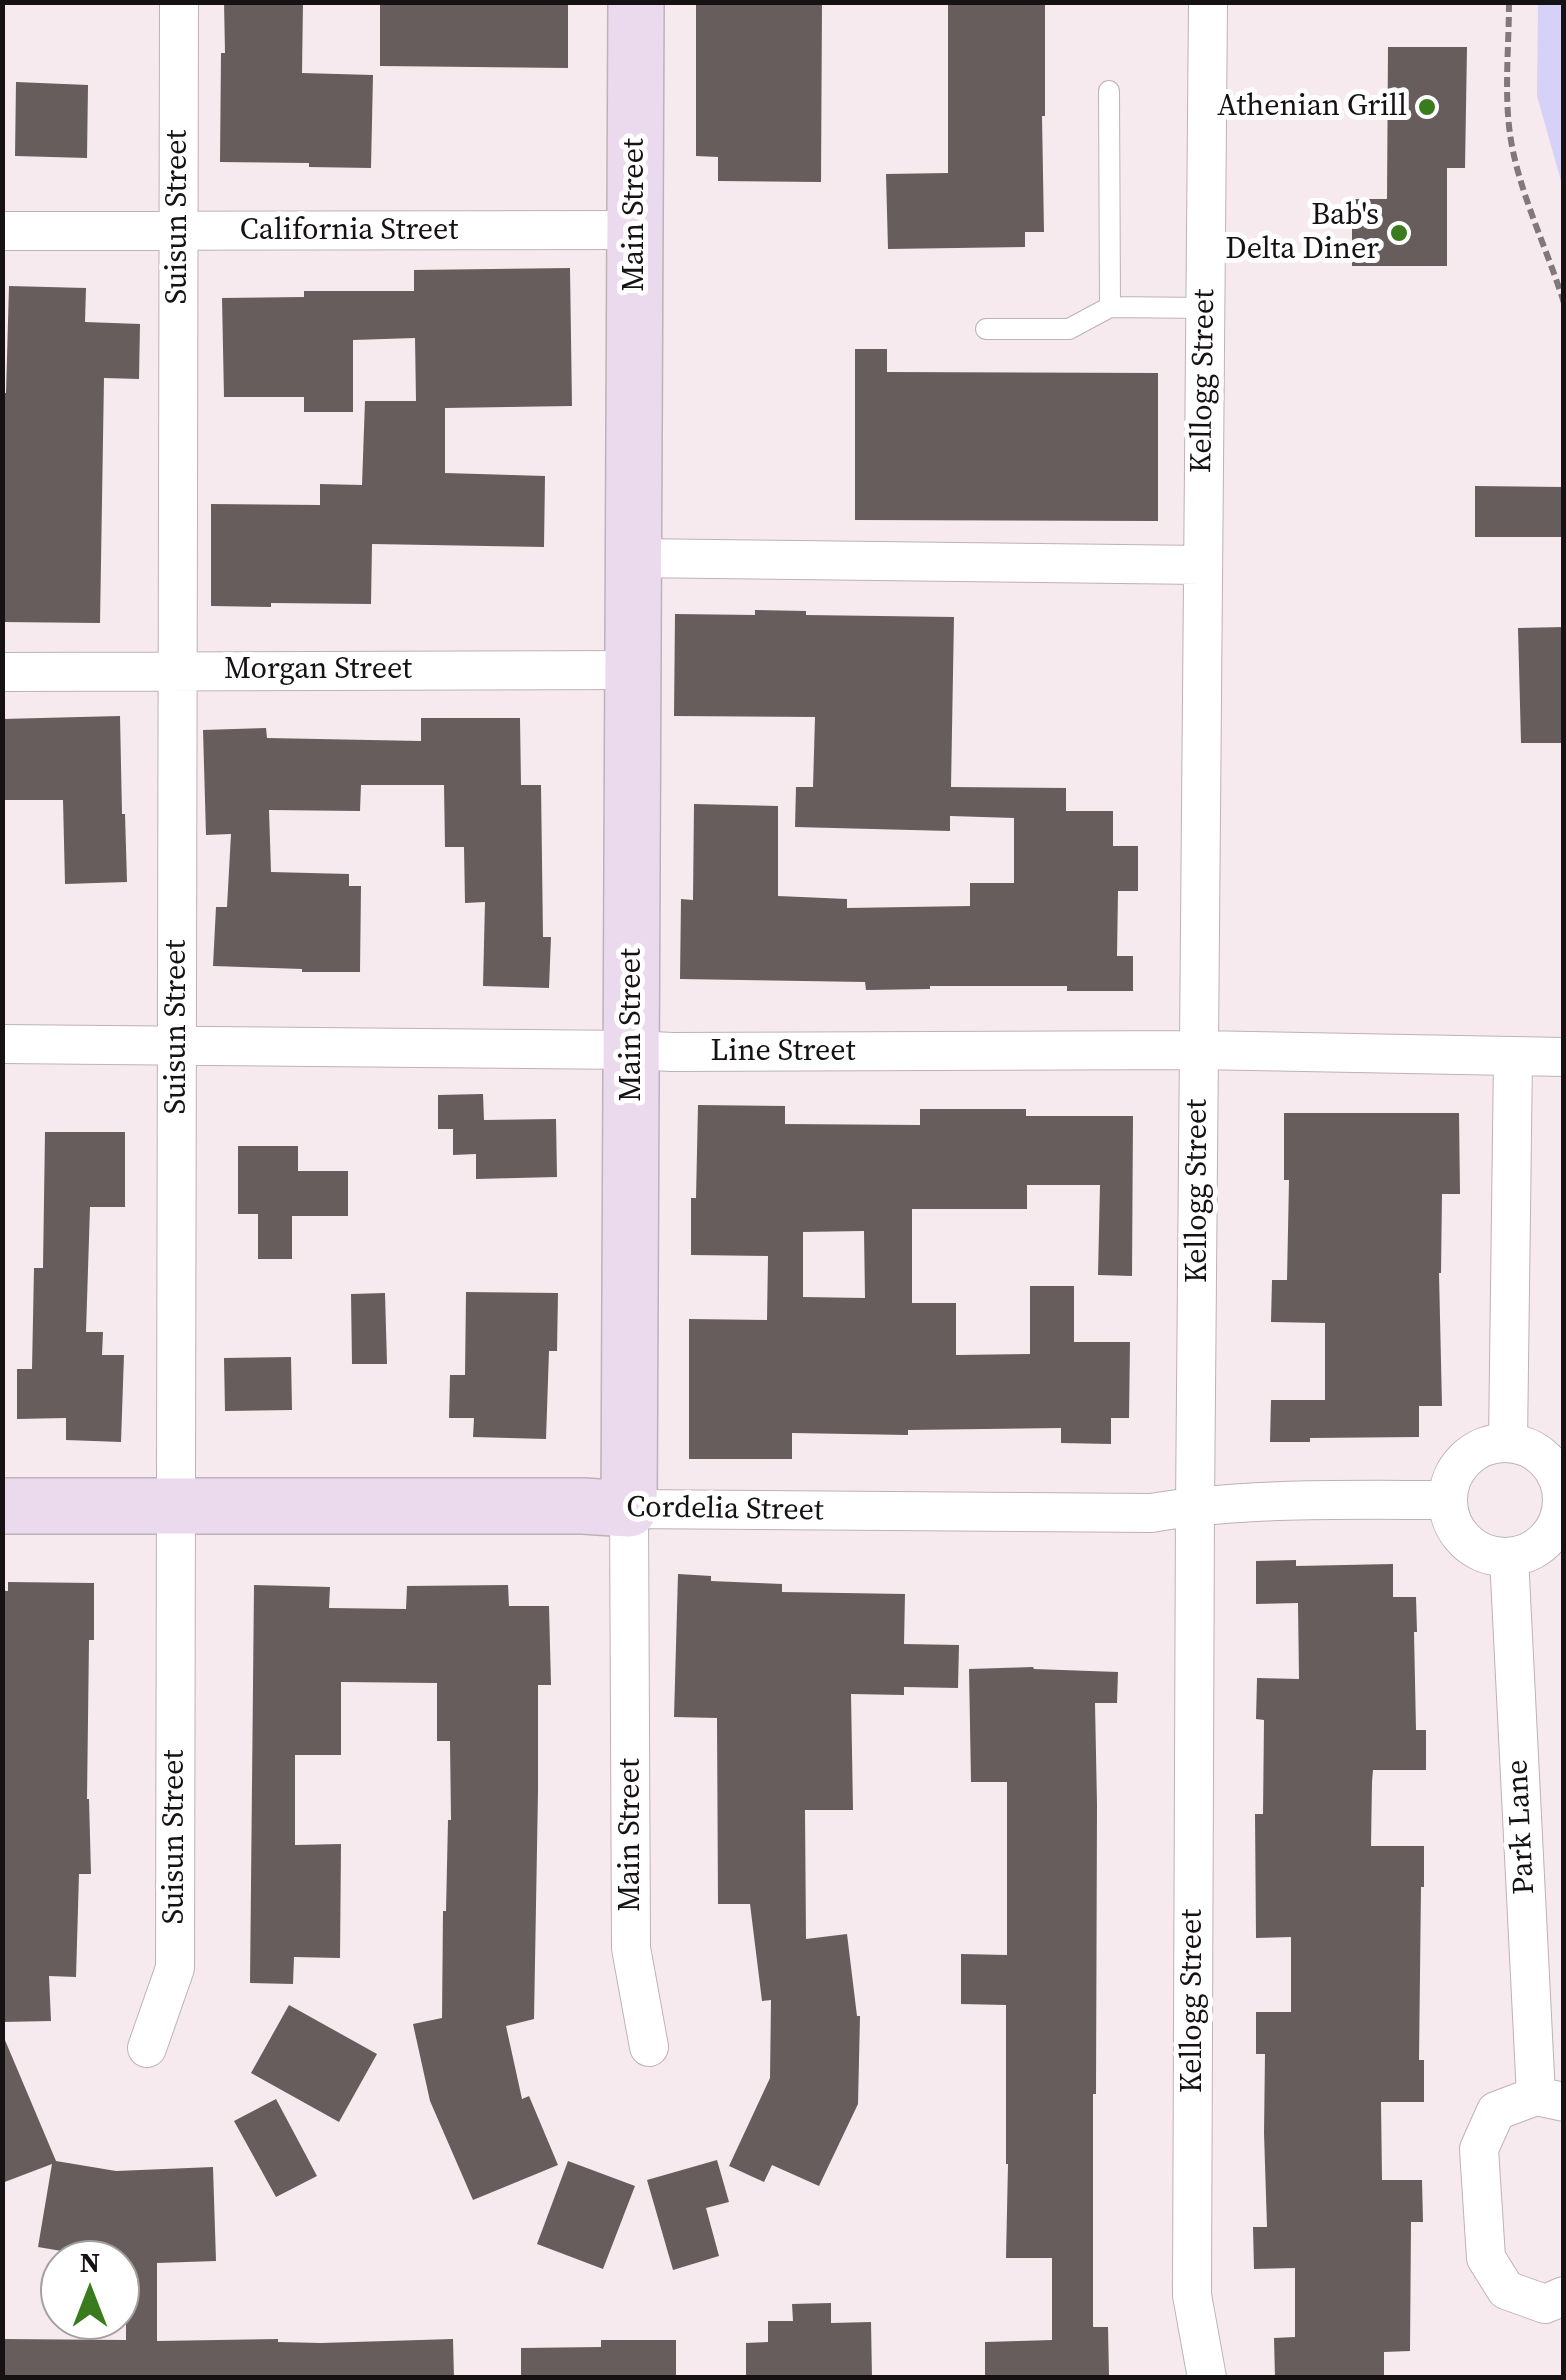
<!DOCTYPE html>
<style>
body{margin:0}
#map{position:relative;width:1566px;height:2380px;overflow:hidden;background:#f6eaef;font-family:"Source Serif 4",serif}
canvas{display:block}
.frame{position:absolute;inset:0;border:5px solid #161214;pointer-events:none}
.north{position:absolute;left:40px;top:2240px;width:100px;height:100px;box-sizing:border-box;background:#fff;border:2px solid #a2a0a1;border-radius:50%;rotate:0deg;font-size:28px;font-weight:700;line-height:40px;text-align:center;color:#161214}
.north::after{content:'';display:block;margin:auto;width:35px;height:45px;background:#3a7c1d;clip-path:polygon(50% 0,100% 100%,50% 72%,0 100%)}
</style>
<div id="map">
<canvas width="1566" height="2380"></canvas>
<div class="frame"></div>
<div class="north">N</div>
</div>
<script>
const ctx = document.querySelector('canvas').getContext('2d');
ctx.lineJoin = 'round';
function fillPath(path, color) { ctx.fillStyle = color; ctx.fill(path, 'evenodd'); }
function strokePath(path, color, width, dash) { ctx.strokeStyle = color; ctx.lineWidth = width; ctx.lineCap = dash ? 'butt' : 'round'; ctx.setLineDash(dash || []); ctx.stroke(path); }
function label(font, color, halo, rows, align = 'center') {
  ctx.font = font + ' "Source Serif 4",serif'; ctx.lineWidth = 10; ctx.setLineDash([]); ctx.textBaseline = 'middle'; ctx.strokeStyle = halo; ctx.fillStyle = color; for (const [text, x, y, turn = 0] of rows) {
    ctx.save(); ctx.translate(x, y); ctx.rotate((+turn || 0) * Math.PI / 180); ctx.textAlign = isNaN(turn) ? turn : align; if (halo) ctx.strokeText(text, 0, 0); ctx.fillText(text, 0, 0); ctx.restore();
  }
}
fillPath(new Path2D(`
 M 1538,3 L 1563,3 L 1563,188 L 1537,96 Z`), '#d6d1f6');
fillPath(new Path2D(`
 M 224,2 L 303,2 L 302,73 L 373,75 L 371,168 L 309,167 L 309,163 L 220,162 L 221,53 L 225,53 Z
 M 380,2 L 568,2 L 568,68 L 380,66 Z
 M 696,2 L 822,2 L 821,182 L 718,181 L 718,157 L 696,156 Z
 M 948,2 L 1045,2 L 1045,116 L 1042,116 L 1044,232 L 1025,232 L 1025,247 L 888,249 L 886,174 L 948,173 Z
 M 1388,47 L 1467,47 L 1465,168 L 1447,168 L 1447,266 L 1352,266 L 1352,199 L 1387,199 Z
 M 16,82 L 88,85 L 87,158 L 15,156 Z
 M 570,268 L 572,406 L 445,408 L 445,473 L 545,476 L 544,547 L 372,544 L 371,604 L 271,603 L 271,607 L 211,606 L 211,504 L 320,505 L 320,484 L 362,485 L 365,401 L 416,401 L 415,338 L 353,340 L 353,412 L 304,412 L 304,397 L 224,397 L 222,298 L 304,297 L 304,291 L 414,291 L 414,270 Z
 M 9,286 L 86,288 L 85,322 L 140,324 L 139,379 L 104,378 L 100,623 L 2,622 L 2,393 L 6,393 Z
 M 855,349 L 887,349 L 887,372 L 1158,373 L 1158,521 L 855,520 Z
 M 1475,486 L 1564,487 L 1564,537 L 1475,537 Z
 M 755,610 L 806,611 L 806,615 L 954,617 L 951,787 L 1066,788 L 1066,811 L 1113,811 L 1113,846 L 1138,846 L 1138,891 L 1118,891 L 1117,956 L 1133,956 L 1133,991 L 1067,991 L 1067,986 L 930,986 L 930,989 L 866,990 L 865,982 L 680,979 L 681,899 L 693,900 L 694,804 L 778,806 L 778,896 L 847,899 L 847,908 L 970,906 L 970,883 L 1014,883 L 1014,818 L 950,816 L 950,831 L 795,827 L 796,787 L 813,787 L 815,717 L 674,716 L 675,614 L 755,615 Z
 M 1564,627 L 1564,743 L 1521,743 L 1518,628 Z
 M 120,716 L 122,814 L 125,814 L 127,882 L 65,884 L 63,800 L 2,800 L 2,719 Z
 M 421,718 L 520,718 L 521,785 L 541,785 L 543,937 L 551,937 L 549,988 L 483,986 L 485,902 L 465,903 L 464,847 L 445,847 L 444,785 L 361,785 L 360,811 L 269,810 L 271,872 L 349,874 L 349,886 L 361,886 L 360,972 L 302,972 L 302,969 L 213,966 L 216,907 L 227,907 L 231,834 L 206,835 L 203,730 L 266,728 L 267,738 L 421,741 Z
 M 483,1094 L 484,1120 L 556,1119 L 557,1177 L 476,1179 L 476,1154 L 453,1155 L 453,1129 L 438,1129 L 438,1095 Z
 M 698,1105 L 785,1106 L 785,1124 L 920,1125 L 920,1109 L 1026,1109 L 1026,1116 L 1133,1116 L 1132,1276 L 1098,1275 L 1100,1185 L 1027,1185 L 1027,1209 L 912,1209 L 912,1303 L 956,1303 L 956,1355 L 1030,1354 L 1030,1286 L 1074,1286 L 1074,1342 L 1130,1342 L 1129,1418 L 1111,1418 L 1111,1444 L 1061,1443 L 1061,1428 L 908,1430 L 908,1435 L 792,1433 L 792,1459 L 689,1459 L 689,1319 L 767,1320 L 768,1256 L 691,1255 L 691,1198 L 696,1198 ZM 864,1231 L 865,1298 L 803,1297 L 803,1232 Z
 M 1284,1113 L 1459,1113 L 1460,1194 L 1442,1194 L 1441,1273 L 1439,1273 L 1442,1406 L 1419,1406 L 1419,1437 L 1310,1438 L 1310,1442 L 1270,1442 L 1271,1400 L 1325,1400 L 1325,1323 L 1271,1322 L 1272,1280 L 1287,1280 L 1289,1180 L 1284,1180 Z
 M 45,1132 L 125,1132 L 125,1207 L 90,1207 L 86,1332 L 103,1332 L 102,1355 L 124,1355 L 121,1442 L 66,1440 L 66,1418 L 17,1419 L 17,1369 L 32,1369 L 34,1268 L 43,1268 Z
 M 238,1146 L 298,1146 L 298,1171 L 348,1171 L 348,1216 L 292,1216 L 292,1259 L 258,1259 L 258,1214 L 238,1214 Z
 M 466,1292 L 558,1293 L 557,1351 L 549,1351 L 546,1439 L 473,1437 L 474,1418 L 449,1418 L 450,1375 L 465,1375 Z
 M 385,1293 L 387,1364 L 352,1364 L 351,1294 Z
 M 291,1357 L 292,1410 L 225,1411 L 224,1358 Z
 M 1296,1560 L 1296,1566 L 1393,1564 L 1393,1597 L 1416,1597 L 1417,1632 L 1414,1632 L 1416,1730 L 1426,1730 L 1426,1770 L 1373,1770 L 1372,1782 L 1371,1846 L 1424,1846 L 1424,1887 L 1421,1887 L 1419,2060 L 1424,2060 L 1424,2102 L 1381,2102 L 1382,2180 L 1422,2180 L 1423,2222 L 1411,2222 L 1410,2351 L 1384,2352 L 1384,2378 L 1275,2378 L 1274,2338 L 1295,2337 L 1295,2268 L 1254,2269 L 1253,2227 L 1267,2227 L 1264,2133 L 1265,2054 L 1256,2054 L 1256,2012 L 1291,2012 L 1291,1937 L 1256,1938 L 1255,1814 L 1263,1814 L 1264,1720 L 1256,1719 L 1257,1678 L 1299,1679 L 1298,1603 L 1256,1604 L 1256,1561 Z
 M 678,1574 L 711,1576 L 711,1581 L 782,1584 L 782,1592 L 905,1594 L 904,1644 L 959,1645 L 958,1688 L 904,1687 L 904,1695 L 851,1694 L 853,1810 L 805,1810 L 806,1939 L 847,1934 L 857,2016 L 860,2016 L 858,2104 L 819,2186 L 772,2165 L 764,2182 L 729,2166 L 770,2078 L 771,2000 L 762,2001 L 750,1904 L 718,1904 L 717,1718 L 674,1717 Z
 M 8,1582 L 94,1583 L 94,1640 L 89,1640 L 87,1799 L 89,1799 L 91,1874 L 79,1874 L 76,1977 L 49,1976 L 51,2021 L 2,2022 L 2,1591 L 8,1591 Z
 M 254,1585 L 330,1587 L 329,1608 L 406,1609 L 407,1586 L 508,1585 L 509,1606 L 549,1606 L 551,1685 L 538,1685 L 538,1791 L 534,2019 L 506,2026 L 522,2099 L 529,2096 L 558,2165 L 473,2200 L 430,2101 L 413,2024 L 442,2018 L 443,1911 L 446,1911 L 448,1820 L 451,1820 L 450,1741 L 437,1741 L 437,1683 L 341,1682 L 341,1755 L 295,1755 L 295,1845 L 341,1844 L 340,1958 L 294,1957 L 293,1984 L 250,1983 Z
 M 1033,1667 L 1034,1669 L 1118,1672 L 1117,1703 L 1095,1703 L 1097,1805 L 1096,2094 L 1093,2094 L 1093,2327 L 1108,2327 L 1109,2375 L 985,2378 L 985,2342 L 1052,2340 L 1052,2258 L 1006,2258 L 1008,2164 L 1006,2164 L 1006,2005 L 961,2004 L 961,1954 L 1007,1955 L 1007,1782 L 971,1782 L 969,1669 Z
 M 289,2005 L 377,2054 L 339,2122 L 251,2073 Z
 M 2,2033 L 56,2161 L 116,2171 L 213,2167 L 216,2261 L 157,2263 L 157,2341 L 278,2339 L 278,2342 L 321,2343 L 453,2339 L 454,2378 L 2,2378 L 2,2339 L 126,2340 L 126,2262 L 38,2247 L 52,2164 L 2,2183 Z
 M 276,2099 L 317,2176 L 276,2197 L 234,2121 Z
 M 717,2160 L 729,2202 L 706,2208 L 719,2256 L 673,2270 L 647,2180 Z
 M 568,2161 L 635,2186 L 603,2269 L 537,2244 Z
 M 831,2303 L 831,2323 L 871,2322 L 872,2378 L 746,2378 L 746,2343 L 768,2342 L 768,2321 L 793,2321 L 792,2304 Z
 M 601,2340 L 676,2340 L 676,2378 L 521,2378 L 521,2348 L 601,2347 Z`), '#685d5d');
const service = new Path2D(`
 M 1109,91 L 1110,307
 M 986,329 L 1069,329 L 1110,307 L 1205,308`);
const minor = new Path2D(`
 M 2,231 L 635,230
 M 633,558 L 1202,565
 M 2,672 L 633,670
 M 2,1044 L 632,1050 L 672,1052 L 1199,1050 L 1564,1057
 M 1508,1442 L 1513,1057
 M1448 1500a57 57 0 1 1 114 0a57 57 0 1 1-114 0Z
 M 1509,1557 L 1536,2096
 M 649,2047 L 631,1948 L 629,1509 L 1151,1513 C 1246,1497 1351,1500 1447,1500
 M 147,2048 L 175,1968 L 179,2
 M 1564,2102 L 1536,2096 L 1496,2111 L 1479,2149 L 1486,2258 L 1506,2290 L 1545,2304 L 1564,2296
 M 1207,2378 L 1192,2295 L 1195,1506 L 1208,2`);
const secondary = new Path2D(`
 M 2,1506 L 583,1506 L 629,1509 L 636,2`);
strokePath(service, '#bdb2b7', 22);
strokePath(minor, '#bdb2b7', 40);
strokePath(secondary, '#bdb2b7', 58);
strokePath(new Path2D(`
 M 1509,2 C 1509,46 1504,91 1510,134 C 1518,191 1547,248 1564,303`), '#80787b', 6, [10, 5]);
strokePath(service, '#fff', 20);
strokePath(minor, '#fff', 38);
strokePath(secondary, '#ebdaee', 55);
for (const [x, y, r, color] of [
 [1427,107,10,"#3a7c1d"],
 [1399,233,10,"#3a7c1d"]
]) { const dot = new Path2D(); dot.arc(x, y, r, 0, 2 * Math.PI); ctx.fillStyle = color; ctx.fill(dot); strokePath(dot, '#fff', 4); }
label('30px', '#161214', '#fff', [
 ["Athenian Grill",1407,107],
 ["Bab's",1379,216],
 ["Delta Diner",1379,250]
], 'right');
label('30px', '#161214', '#fff', [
 ["Main Street",635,215,-90],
 ["Suisun Street",178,217,-90],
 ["California Street",349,231],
 ["Kellogg Street",1204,381,-89],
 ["Morgan Street",318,670],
 ["Main Street",632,1025,-90],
 ["Suisun Street",177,1027,-90],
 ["Line Street",783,1052],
 ["Kellogg Street",1198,1191,-90],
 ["Cordelia Street",725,1510,1],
 ["Park Lane",1522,1827,-93],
 ["Main Street",631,1835,-90],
 ["Suisun Street",175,1837,-90],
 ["Kellogg Street",1193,2001,-90]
]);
</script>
